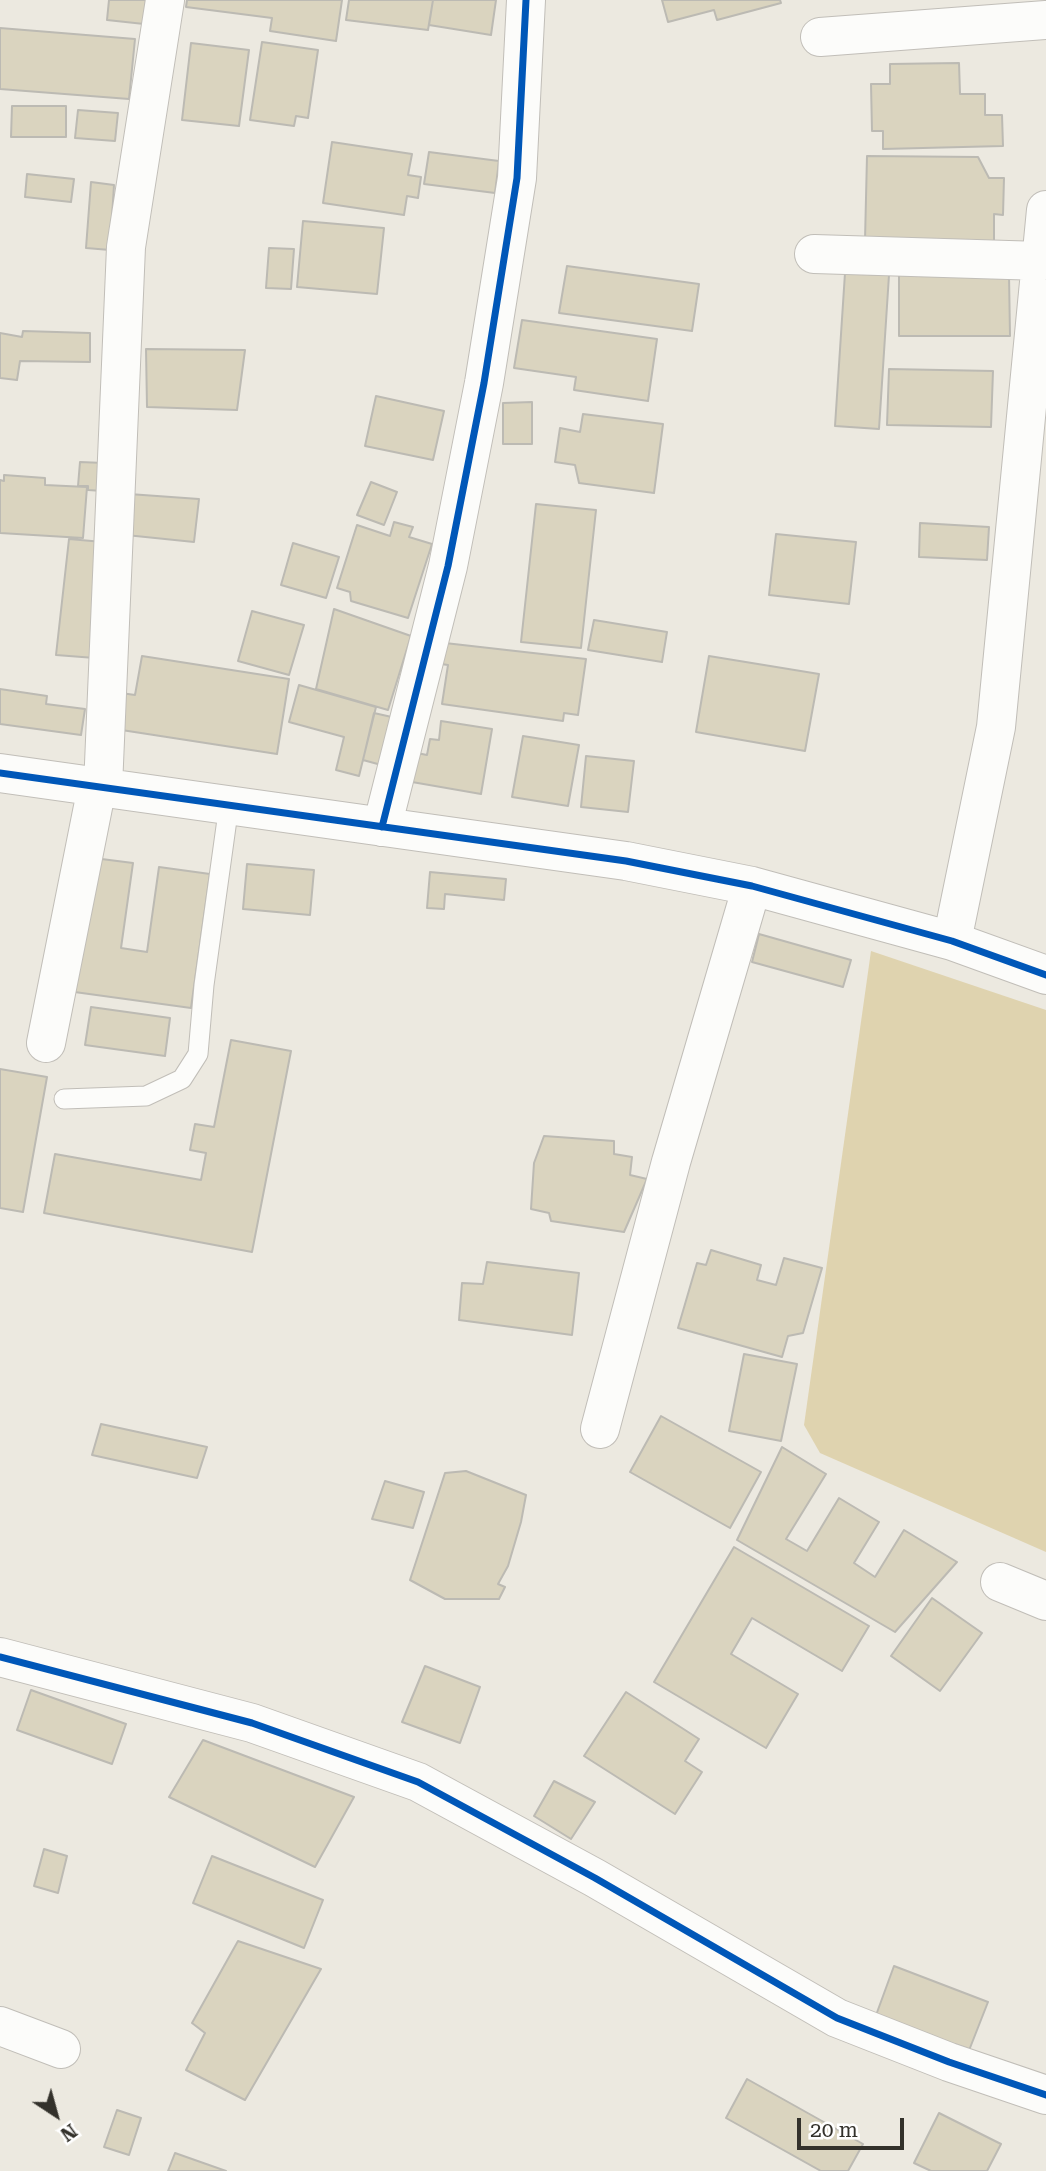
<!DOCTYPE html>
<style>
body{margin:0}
#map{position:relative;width:1046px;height:2171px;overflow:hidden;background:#ece9e0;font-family:"Roboto Serif",serif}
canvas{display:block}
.north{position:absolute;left:21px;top:2080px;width:70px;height:70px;-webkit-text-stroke:5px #fff;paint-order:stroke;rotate:144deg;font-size:19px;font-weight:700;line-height:28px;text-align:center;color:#33312b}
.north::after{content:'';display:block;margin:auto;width:24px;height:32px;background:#33312b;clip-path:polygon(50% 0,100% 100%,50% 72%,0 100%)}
.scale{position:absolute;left:797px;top:2118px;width:107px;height:32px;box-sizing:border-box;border:4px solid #33312b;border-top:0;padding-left:9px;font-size:21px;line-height:24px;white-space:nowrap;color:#33312b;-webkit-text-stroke:5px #fff;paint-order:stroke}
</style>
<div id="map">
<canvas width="1046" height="2171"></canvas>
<div class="north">N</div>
<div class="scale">20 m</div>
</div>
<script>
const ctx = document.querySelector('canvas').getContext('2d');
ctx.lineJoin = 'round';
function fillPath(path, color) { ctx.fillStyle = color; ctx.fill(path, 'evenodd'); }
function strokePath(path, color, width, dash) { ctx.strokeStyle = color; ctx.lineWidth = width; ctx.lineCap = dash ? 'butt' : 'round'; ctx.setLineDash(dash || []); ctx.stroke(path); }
fillPath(new Path2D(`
 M 871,951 L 1046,1010 L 1046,1552 L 820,1453 L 804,1425 Z`), '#dfd3af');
const building = new Path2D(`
 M 109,0 L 146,0 L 144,24 L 107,20 Z
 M 187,0 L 342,0 L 336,41 L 270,31 L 272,18 L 186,7 Z
 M 349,0 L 433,0 L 428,30 L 346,20 Z
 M 433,0 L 496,0 L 491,35 L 429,25 Z
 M 662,0 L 780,0 L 781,3 L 717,20 L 714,10 L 668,22 Z
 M 0,28 L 135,39 L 129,99 L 0,89 Z
 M 262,42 L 318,50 L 308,118 L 296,116 L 294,126 L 250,120 Z
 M 191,43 L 249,50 L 239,126 L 182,120 Z
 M 959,63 L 960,94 L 985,94 L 985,115 L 1002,115 L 1003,146 L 883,149 L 883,131 L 872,131 L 871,84 L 890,84 L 890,64 Z
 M 12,106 L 66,106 L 66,137 L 11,137 Z
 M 78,110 L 118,113 L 115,141 L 75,138 Z
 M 332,142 L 412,154 L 408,175 L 421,177 L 418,198 L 407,196 L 404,215 L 323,203 Z
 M 429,152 L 499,161 L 495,193 L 424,184 Z
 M 867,156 L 978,157 L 989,178 L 1004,178 L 1003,215 L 994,214 L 994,241 L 865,240 Z
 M 27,174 L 74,179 L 71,202 L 25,197 Z
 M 91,182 L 114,185 L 110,250 L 86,248 Z
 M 303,221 L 384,228 L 377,294 L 297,287 Z
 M 269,248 L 294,249 L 291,289 L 266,288 Z
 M 567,266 L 699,284 L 692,331 L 559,313 Z
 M 845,273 L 889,275 L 879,429 L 835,426 Z
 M 1009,274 L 1010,336 L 899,336 L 899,275 Z
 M 522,320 L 657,339 L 648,401 L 574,390 L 576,377 L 514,368 Z
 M 23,331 L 90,333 L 90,362 L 20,361 L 17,380 L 0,378 L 0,333 L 22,337 Z
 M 146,349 L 245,350 L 237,410 L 147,407 Z
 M 889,369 L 993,371 L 991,427 L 887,425 Z
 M 376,396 L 444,411 L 433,460 L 365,446 Z
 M 532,402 L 532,444 L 503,444 L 503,403 Z
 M 583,414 L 663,424 L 654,493 L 579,483 L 575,465 L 555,462 L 560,428 L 580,432 Z
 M 80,462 L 104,463 L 103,491 L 88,490 L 88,486 L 78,486 Z
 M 4,475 L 45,478 L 45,485 L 87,487 L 83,538 L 0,533 L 0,480 L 4,481 Z
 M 371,482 L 397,492 L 384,525 L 357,515 Z
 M 129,494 L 199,499 L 194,542 L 126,535 Z
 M 536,504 L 596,510 L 581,648 L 521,642 Z
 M 394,522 L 413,527 L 409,537 L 432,544 L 408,618 L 351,601 L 350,592 L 337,588 L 357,525 L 390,536 Z
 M 920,523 L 989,527 L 987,560 L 919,557 Z
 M 776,534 L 856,542 L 849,604 L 769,595 Z
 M 69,539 L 103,542 L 95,658 L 56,655 Z
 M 293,543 L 339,557 L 326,598 L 281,585 Z
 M 334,609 L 411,636 L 388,710 L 316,689 Z
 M 252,611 L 304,625 L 289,675 L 238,661 Z
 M 594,620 L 667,632 L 662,662 L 588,650 Z
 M 445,643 L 586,659 L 578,715 L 564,713 L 563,721 L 442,704 L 448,665 L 441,664 Z
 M 142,656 L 289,679 L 277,754 L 115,729 L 121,693 L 135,695 Z
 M 709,656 L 819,674 L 805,751 L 696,732 Z
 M 299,685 L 376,707 L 359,776 L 336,770 L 344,737 L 289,722 Z
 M 0,689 L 47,696 L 46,704 L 85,709 L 81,735 L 0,724 Z
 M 374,713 L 396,718 L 385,766 L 363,760 Z
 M 441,721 L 492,729 L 481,794 L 412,782 L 417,753 L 427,755 L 430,739 L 439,740 Z
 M 523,736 L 579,745 L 568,806 L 512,797 Z
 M 586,756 L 634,761 L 628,812 L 581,807 Z
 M 78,856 L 133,863 L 121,948 L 147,952 L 159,867 L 210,874 L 191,1008 L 60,990 Z
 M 247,864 L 314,870 L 310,915 L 243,909 Z
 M 430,872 L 506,879 L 504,900 L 445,894 L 444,909 L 427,908 Z
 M 759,934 L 851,960 L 843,987 L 752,962 Z
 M 91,1007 L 170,1018 L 165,1056 L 85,1045 Z
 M 231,1040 L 291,1051 L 252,1252 L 44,1213 L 55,1154 L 201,1180 L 206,1153 L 190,1150 L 195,1124 L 214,1127 Z
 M 0,1069 L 47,1077 L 23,1212 L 0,1208 Z
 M 544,1136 L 614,1141 L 614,1154 L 632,1157 L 630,1175 L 647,1179 L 624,1232 L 551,1221 L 549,1213 L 531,1209 L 534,1163 Z
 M 711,1250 L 761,1265 L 757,1280 L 776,1285 L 784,1258 L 822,1268 L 803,1333 L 788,1336 L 782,1357 L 678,1328 L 697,1263 L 706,1265 Z
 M 487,1262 L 579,1273 L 572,1335 L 459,1320 L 462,1283 L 483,1284 Z
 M 744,1354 L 797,1364 L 781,1441 L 729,1431 Z
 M 661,1416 L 761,1472 L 730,1528 L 630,1472 Z
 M 101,1424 L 207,1447 L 197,1478 L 92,1455 Z
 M 782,1447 L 826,1474 L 786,1539 L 807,1551 L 839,1498 L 879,1522 L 854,1563 L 875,1577 L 904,1530 L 957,1562 L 895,1632 L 737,1540 Z
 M 466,1471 L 526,1495 L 521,1522 L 508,1566 L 498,1584 L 505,1587 L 499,1599 L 445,1599 L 410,1580 L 445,1473 Z
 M 385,1481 L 424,1492 L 413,1528 L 372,1519 Z
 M 734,1547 L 869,1626 L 842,1671 L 752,1618 L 731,1654 L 798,1694 L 766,1748 L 654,1682 Z
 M 932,1598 L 982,1633 L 940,1691 L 891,1656 Z
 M 425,1666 L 480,1687 L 460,1743 L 402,1722 Z
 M 31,1690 L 126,1724 L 112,1764 L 17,1730 Z
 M 626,1692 L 699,1739 L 685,1761 L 702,1772 L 675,1814 L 584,1756 Z
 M 203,1740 L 354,1797 L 315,1867 L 169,1797 Z
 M 554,1781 L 595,1802 L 571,1839 L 534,1816 Z
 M 44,1849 L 67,1856 L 58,1893 L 34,1886 Z
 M 212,1856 L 323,1900 L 304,1948 L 193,1903 Z
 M 238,1941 L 321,1969 L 245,2100 L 186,2070 L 205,2033 L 192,2023 Z
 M 894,1966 L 988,2002 L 968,2053 L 875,2018 Z
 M 747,2079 L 863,2144 L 848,2171 L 821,2171 L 726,2118 Z
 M 117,2110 L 141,2118 L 129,2155 L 104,2147 Z
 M 939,2113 L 1001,2144 L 987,2171 L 931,2171 L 914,2163 Z
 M 175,2153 L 226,2171 L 168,2171 Z`);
fillPath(building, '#dad4bf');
strokePath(building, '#bcbab3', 2);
const service = new Path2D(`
 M 64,1099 L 146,1096 L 182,1079 L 198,1054 L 204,985 L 229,805`);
const minor = new Path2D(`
 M 820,37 L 1046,20
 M 814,254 L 1041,261
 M 0,773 L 626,861 L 752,886 L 952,941 L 1046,975
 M 103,787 L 126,247 L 165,0
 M 382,827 L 448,566 L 484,383 L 517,178 L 526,0
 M 952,941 L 996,727 L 1046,210
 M 46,1043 L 97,787
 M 600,1429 L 671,1162 L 752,886
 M 1000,1582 L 1046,1601
 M 0,1657 L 252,1723 L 418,1782 L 595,1878 L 837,2018 L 949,2062 L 1046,2095
 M 0,2026 L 61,2049`);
strokePath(service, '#c1beb8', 21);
strokePath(minor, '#c1beb8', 40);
strokePath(service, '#fcfcfa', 19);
strokePath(minor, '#fcfcfa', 38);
strokePath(new Path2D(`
 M 0,773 L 626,861 L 752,886 L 952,941 L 1046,975
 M 382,827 L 448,566 L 484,383 L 517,178 L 526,0
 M 0,1657 L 252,1723 L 418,1782 L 595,1878 L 837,2018 L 949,2062 L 1046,2095`), '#0057b8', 7);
</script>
